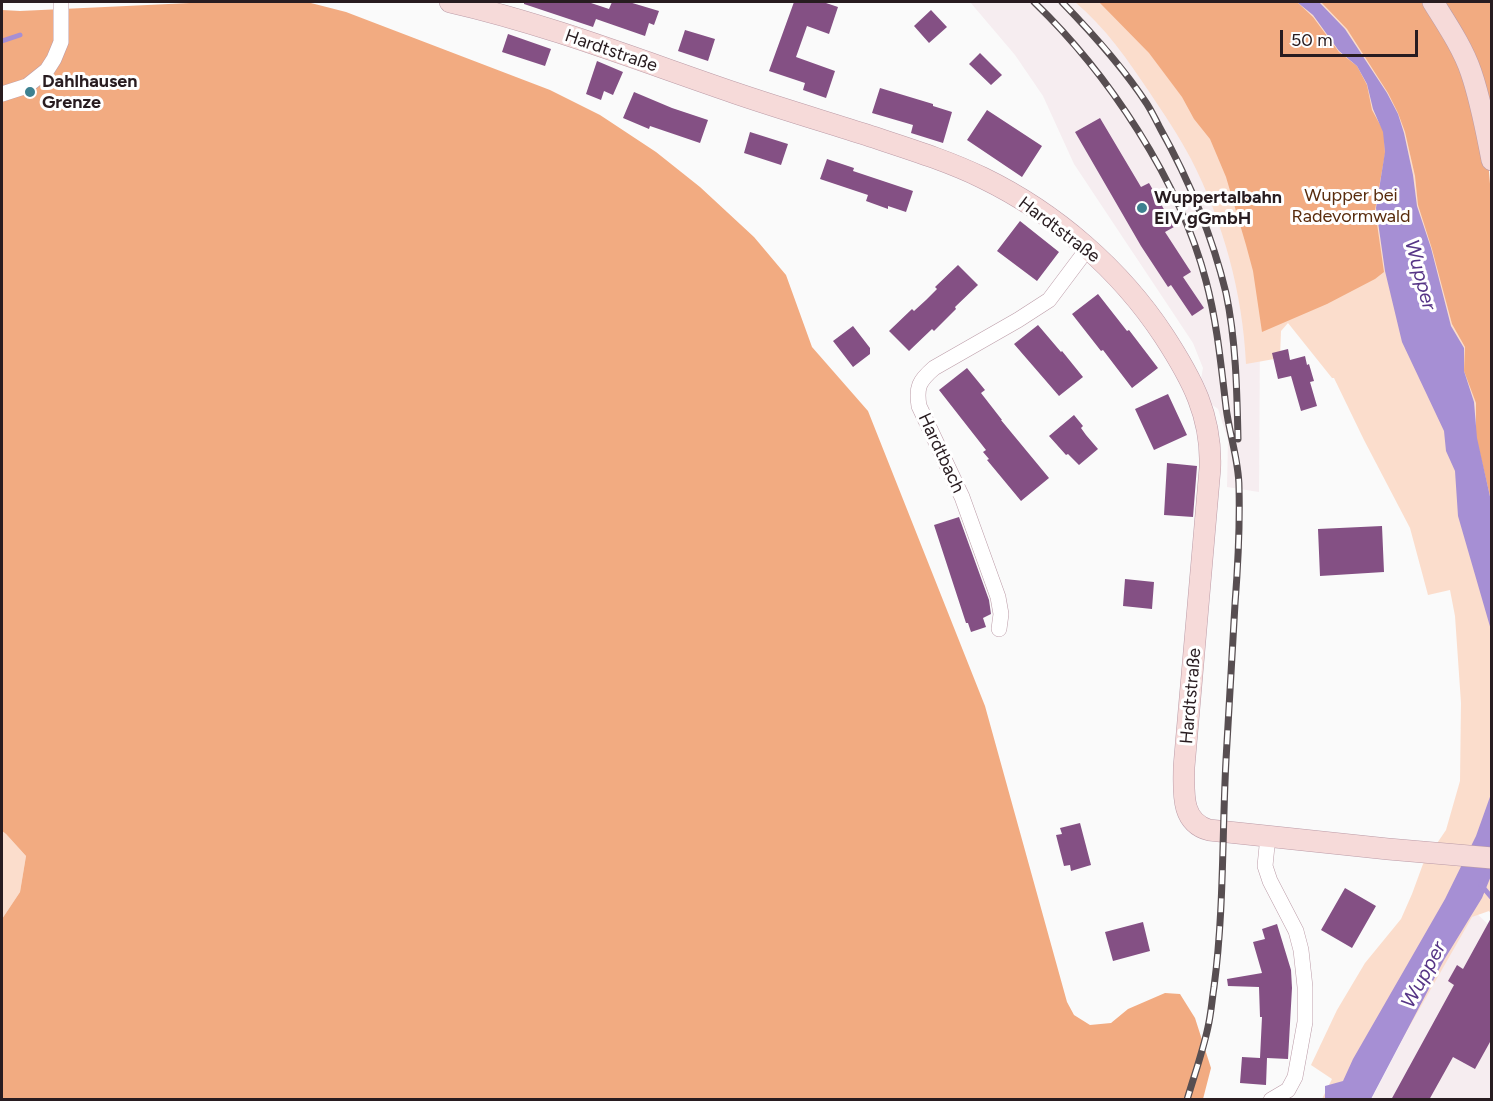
<!DOCTYPE html>
<meta charset="utf-8">
<style>
body{margin:0}
#map{position:relative;width:1493px;height:1101px;overflow:hidden;background:#fafafa;font-family:Figtree,sans-serif}
canvas{display:block}
.frame{position:absolute;inset:0;border:3px solid #281c20;pointer-events:none}
.scale{position:absolute;left:1280px;top:30px;width:138px;height:27px;box-sizing:border-box;border:3px solid #281c20;border-top:0;padding-left:8px;font-size:18px;line-height:21px;white-space:nowrap;color:#281c20;-webkit-text-stroke:4px #fff;paint-order:stroke}
</style>
<div id="map">
<canvas width="1493" height="1101"></canvas>
<div class="frame"></div>
<div class="scale">50 m</div>
</div>
<script>
const ctx = document.querySelector('canvas').getContext('2d');
ctx.lineJoin = 'round';
function fillPath(path, color) { ctx.fillStyle = color; ctx.fill(path, 'evenodd'); }
function strokePath(path, color, width, dash) { ctx.strokeStyle = color; ctx.lineWidth = width; ctx.lineCap = dash ? 'butt' : 'round'; ctx.setLineDash(dash || []); ctx.stroke(path); }
function label(font, color, halo, rows, align = 'center') {
  ctx.font = font + ' Figtree,sans-serif'; ctx.lineWidth = 6; ctx.setLineDash([]); ctx.textBaseline = 'middle'; ctx.strokeStyle = halo; ctx.fillStyle = color; for (const [text, x, y, turn = 0] of rows) {
    ctx.save(); ctx.translate(x, y); ctx.rotate((+turn || 0) * Math.PI / 180); ctx.textAlign = isNaN(turn) ? turn : align; if (halo) ctx.strokeText(text, 0, 0); ctx.fillText(text, 0, 0); ctx.restore();
  }
}
fillPath(new Path2D(`
 M 970,2 L 1097,2 L 1171,85 L 1260,329 L 1259,492 L 1227,487 L 1228,440 L 1218,409 L 1198,395 L 1203,368 L 1193,343 L 1074,164 L 1043,96 L 1015,55 Z
 M 1474,911 L 1491,927 L 1491,1099 L 1371,1100 L 1409,1027 Z`), '#f6edf0');
fillPath(new Path2D(`
 M 1075,2 L 1384,2 L 1492,229 L 1491,914 L 1489,911 L 1472,917 L 1368,1099 L 1322,1099 L 1332,1079 L 1311,1065 L 1337,1010 L 1365,963 L 1401,919 L 1412,894 L 1423,864 L 1446,830 L 1460,781 L 1461,703 L 1455,616 L 1450,590 L 1428,595 L 1410,528 L 1364,440 L 1334,378 L 1332,378 L 1288,323 L 1281,331 L 1280,358 L 1246,364 C 1243,294 1223,221 1191,159 C 1179,136 1164,114 1150,93 C 1128,60 1105,27 1075,2 Z
 M 2,831 L 6,834 L 26,856 L 20,892 L 2,919 Z`), '#fbddcc');
fillPath(new Path2D(`
 M 211,2 L 307,2 L 346,12 L 550,90 L 600,115 L 656,152 L 700,187 L 754,237 L 786,275 L 812,347 L 868,411 L 985,706 L 1067,1002 L 1074,1015 L 1090,1025 L 1111,1023 L 1128,1009 L 1165,993 L 1180,994 L 1195,1018 L 1211,1068 L 1203,1099 L 2,1099 L 2,919 L 20,892 L 26,856 L 6,834 L 2,831 L 2,10 L 20,11 Z
 M 1099,2 L 1297,2 L 1313,17 L 1339,52 L 1357,66 L 1367,85 L 1372,110 L 1384,132 L 1385,154 L 1375,210 L 1384,272 L 1375,279 L 1327,304 L 1262,332 L 1253,271 L 1246,245 L 1226,177 L 1210,139 L 1194,119 L 1182,97 L 1149,53 Z
 M 1321,2 L 1430,2 L 1454,37 L 1488,158 L 1492,210 L 1491,500 L 1476,437 L 1476,403 L 1464,371 L 1465,347 L 1452,324 L 1432,249 L 1418,205 L 1415,176 L 1405,132 L 1398,113 L 1388,93 L 1347,29 Z
 M 1438,2 L 1491,2 L 1491,103 L 1490,104 Z`), '#f2ab81');
fillPath(new Path2D(`
 M 1297,2 L 1319,2 L 1345,29 L 1387,93 L 1398,114 L 1404,133 L 1413,175 L 1417,206 L 1431,248 L 1451,326 L 1464,348 L 1464,371 L 1474,402 L 1477,438 L 1491,501 L 1491,630 L 1458,516 L 1455,471 L 1446,451 L 1444,431 L 1402,342 L 1385,271 L 1376,208 L 1385,152 L 1383,132 L 1373,109 L 1367,84 L 1357,66 L 1339,51 L 1313,15 Z
 M 1491,794 L 1491,876 L 1482,898 L 1444,960 L 1371,1099 L 1325,1099 L 1325,1086 L 1343,1081 L 1353,1059 L 1445,899 L 1476,836 Z`), '#a68fd4');
strokePath(new Path2D(`
 M 2,41 L 20,35
 M 1481,885 L 1492,898`), '#a68fd4', 5);
fillPath(new Path2D(`
 M 524,2 L 588,2 L 609,9 L 612,2 L 629,2 L 659,11 L 654,25 L 649,23 L 645,36 L 596,19 L 593,27 L 524,4 Z
 M 794,2 L 823,2 L 838,7 L 829,34 L 807,26 L 796,57 L 835,71 L 826,98 L 803,90 L 805,83 L 769,71 Z
 M 931,10 L 947,27 L 929,43 L 914,26 Z
 M 685,30 L 715,39 L 708,61 L 678,51 Z
 M 508,34 L 551,49 L 545,66 L 502,52 Z
 M 980,53 L 1002,75 L 991,85 L 969,64 Z
 M 597,61 L 623,72 L 613,95 L 604,91 L 601,100 L 586,94 Z
 M 880,88 L 933,104 L 933,106 L 952,112 L 943,143 L 911,133 L 913,125 L 872,113 Z
 M 634,92 L 672,108 L 708,120 L 700,143 L 650,126 L 649,129 L 623,118 Z
 M 987,110 L 1042,146 L 1022,177 L 967,140 Z
 M 1100,118 L 1141,187 L 1149,183 L 1174,227 L 1165,232 L 1191,272 L 1183,277 L 1204,308 L 1192,316 L 1171,285 L 1168,287 L 1141,246 L 1075,132 Z
 M 750,132 L 788,144 L 781,165 L 744,153 Z
 M 827,159 L 854,168 L 853,171 L 913,191 L 906,212 L 888,206 L 888,209 L 866,201 L 868,195 L 820,179 Z
 M 1020,221 L 1059,252 L 1037,281 L 997,251 Z
 M 958,265 L 978,285 L 955,307 L 956,309 L 934,331 L 932,329 L 909,351 L 889,331 L 912,309 L 914,311 L 926,300 L 937,289 L 935,287 Z
 M 1098,294 L 1127,331 L 1129,330 L 1158,368 L 1132,388 L 1103,350 L 1101,351 L 1072,314 Z
 M 1038,325 L 1061,352 L 1062,351 L 1083,377 L 1059,396 L 1014,344 Z
 M 853,326 L 870,348 L 870,354 L 853,367 L 833,341 Z
 M 1288,349 L 1290,360 L 1305,356 L 1307,365 L 1309,364 L 1314,381 L 1310,382 L 1317,406 L 1301,411 L 1291,376 L 1278,379 L 1272,353 Z
 M 967,368 L 985,390 L 981,393 L 1002,420 L 1001,420 L 1049,478 L 1021,501 L 987,460 L 989,459 L 983,452 L 986,450 L 939,390 Z
 M 1168,394 L 1187,435 L 1154,450 L 1135,409 Z
 M 1074,415 L 1083,426 L 1081,428 L 1086,435 L 1098,449 L 1079,465 L 1068,454 L 1066,455 L 1049,436 Z
 M 1167,463 L 1197,466 L 1193,517 L 1164,515 Z
 M 959,517 L 989,600 L 991,614 L 983,618 L 986,627 L 971,632 L 968,623 L 966,623 L 934,525 Z
 M 1382,526 L 1384,572 L 1320,576 L 1318,529 Z
 M 1125,579 L 1154,582 L 1152,609 L 1123,606 Z
 M 1080,823 L 1091,865 L 1071,871 L 1070,865 L 1064,866 L 1056,835 L 1062,834 L 1060,828 Z
 M 1345,888 L 1376,906 L 1352,948 L 1321,930 Z
 M 1491,918 L 1491,1039 L 1490,1042 L 1475,1069 L 1453,1057 L 1429,1100 L 1391,1100 L 1454,985 L 1448,981 L 1457,965 L 1463,969 Z
 M 1143,922 L 1150,951 L 1113,961 L 1105,932 Z
 M 1277,924 L 1291,970 L 1292,988 L 1288,1059 L 1267,1058 L 1266,1085 L 1240,1083 L 1242,1057 L 1260,1058 L 1262,1017 L 1260,1017 L 1259,987 L 1228,986 L 1227,979 L 1262,973 L 1253,942 L 1265,939 L 1262,929 Z`), '#845084');
const street = new Path2D(`
 M 2,94 L 27,86 L 47,70 L 54,59 L 61,42 L 61,2
 M 999,629 L 1001,614 L 998,597 L 962,497 L 919,406 C 916,387 919,381 934,368 L 1018,320 L 1049,300 L 1088,248
 M 1268,836 L 1265,866 L 1270,881 L 1296,931 L 1301,950 L 1305,987 L 1305,1022 L 1295,1077 L 1288,1090 L 1271,1100`);
const secondary = new Path2D(`
 M 450,2 C 547,24 641,61 735,93 C 779,108 823,121 867,135 C 906,148 946,160 983,178 C 1055,213 1120,269 1164,336 C 1192,379 1212,416 1210,468 L 1184,767 C 1184,791 1180,822 1209,830 L 1388,849 L 1492,858
 M 1433,2 C 1446,23 1463,48 1471,72 C 1481,101 1486,130 1492,160`);
strokePath(street, '#bb9ba7', 16);
strokePath(secondary, '#bb9ba7', 22);
strokePath(street, '#fff', 15);
strokePath(secondary, '#f6dad9', 21);
const rail = new Path2D(`
 M 1034,2 C 1108,73 1180,181 1206,281 C 1217,322 1221,365 1226,407 C 1229,433 1239,461 1239,487 C 1240,526 1238,565 1235,604 C 1232,656 1229,708 1226,760 C 1222,836 1224,912 1214,987 C 1212,1000 1211,1014 1208,1027 C 1203,1051 1194,1076 1187,1100
 M 1062,2 C 1093,34 1123,67 1147,104 C 1152,112 1156,120 1160,128 C 1189,180 1212,235 1226,293 C 1236,340 1237,392 1238,439`);
strokePath(rail, '#574e51', 7);
strokePath(rail, '#fff', 4.5, [14]);
for (const [x, y, r, color] of [
 [30,92,6,"#3d8190"],
 [1142,208,6,"#3d8190"]
]) { const dot = new Path2D(); dot.arc(x, y, r, 0, 2 * Math.PI); ctx.fillStyle = color; ctx.fill(dot); strokePath(dot, '#fff', 2); }
label('18px', '#281c20', '#fff', [
 ["Hardtstraße",611,51,19],
 ["Hardtstraße",1059,230,37],
 ["Hardtbach",941,453,65],
 ["Hardtstraße",1191,696,-85]
]);
label('bold 18px', '#281c20', '#fff', [
 ["Dahlhausen",42,82],
 ["Grenze",42,103],
 ["Wuppertalbahn",1154,198],
 ["EIV gGmbH",1154,219]
], 'left');
label('18px', '#592c0d', '#fff', [
 ["Wupper bei",1351,196],
 ["Radevormwald",1351,217]
]);
label('italic 20px', '#563586', '#fff', [
 ["Wupper",1420,275,75],
 ["Wupper",1424,975,-62]
]);
</script>
